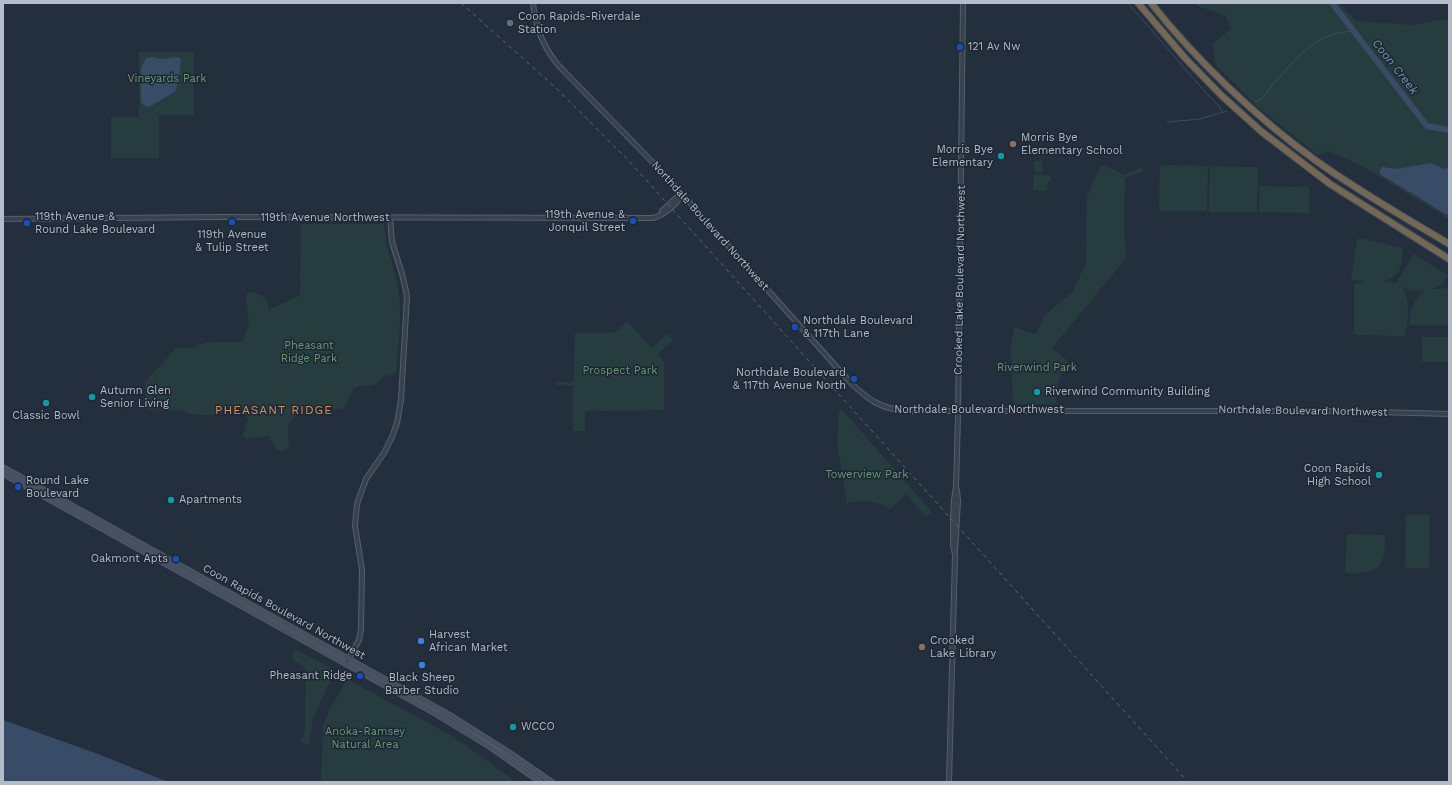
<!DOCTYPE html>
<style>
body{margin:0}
#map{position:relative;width:1452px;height:785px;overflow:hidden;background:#242f3e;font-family:"Work Sans",sans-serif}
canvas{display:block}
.frame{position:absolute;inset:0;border:4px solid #b4bcc9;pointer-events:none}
</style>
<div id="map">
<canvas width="1452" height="785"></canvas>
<div class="frame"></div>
</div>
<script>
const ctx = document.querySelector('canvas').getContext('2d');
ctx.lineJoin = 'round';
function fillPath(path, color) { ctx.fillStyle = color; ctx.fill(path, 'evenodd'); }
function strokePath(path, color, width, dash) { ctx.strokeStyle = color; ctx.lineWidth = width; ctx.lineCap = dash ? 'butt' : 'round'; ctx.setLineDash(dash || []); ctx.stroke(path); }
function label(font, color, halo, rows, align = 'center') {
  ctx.font = font + ' "Work Sans",sans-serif'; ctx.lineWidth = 3; ctx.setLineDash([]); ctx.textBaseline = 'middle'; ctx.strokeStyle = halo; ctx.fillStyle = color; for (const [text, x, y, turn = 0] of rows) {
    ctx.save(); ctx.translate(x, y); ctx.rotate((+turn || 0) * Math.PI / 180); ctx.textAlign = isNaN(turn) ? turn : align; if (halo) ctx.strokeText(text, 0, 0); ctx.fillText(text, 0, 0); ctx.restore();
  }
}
fillPath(new Path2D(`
 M 1195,3 L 1339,3 L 1356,21 L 1412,25 L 1440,20 L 1449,20 L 1449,219 L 1362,166 L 1329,151 L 1318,155 L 1261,110 L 1215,64 L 1213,43 L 1231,29 L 1226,16 L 1198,6 Z
 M 139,52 L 194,52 L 194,115 L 159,115 L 159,158 L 111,158 L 111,117 L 139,117 Z
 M 1034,161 L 1042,161 L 1042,172 L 1034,172 Z
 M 1101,165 L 1116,170 L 1123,175 L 1142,167 L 1143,171 L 1125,178 L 1124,227 L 1126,258 L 1052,348 L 1068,361 C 1060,375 1056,387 1056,404 L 1013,404 L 1011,350 L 1014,327 L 1036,334 L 1044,316 L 1073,291 L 1086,263 L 1087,197 Z
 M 1160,165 L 1208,166 L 1207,211 L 1159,211 Z
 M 1210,166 L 1258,167 L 1257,212 L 1209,212 Z
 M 1034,174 L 1042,175 L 1044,176 L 1050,175 L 1051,180 L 1048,182 L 1047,191 L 1033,190 Z
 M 1259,186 L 1309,187 L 1309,213 L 1259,212 Z
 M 301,224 L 384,224 C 385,247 394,265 398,287 C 403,314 398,345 396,373 L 382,378 L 375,385 L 360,386 L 354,388 L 344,409 C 325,409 298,405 289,425 C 287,431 289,441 289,448 L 282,452 L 276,448 L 268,436 L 246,439 L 243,435 L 248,419 L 243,411 L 228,411 L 213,415 L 194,415 L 183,411 L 145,410 L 145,382 L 176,348 L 194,348 L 196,345 L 210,342 L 243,342 L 249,323 L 246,295 L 249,292 L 259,294 L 266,298 L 269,310 L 300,295 Z
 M 1360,238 L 1403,248 C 1402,266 1401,277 1383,281 L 1396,283 L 1414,254 L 1449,276 L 1440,285 L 1432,289 L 1449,288 L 1449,325 L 1409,325 C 1410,310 1413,300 1425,291 C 1416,292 1410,291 1402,287 C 1411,301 1409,321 1404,336 L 1356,335 L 1354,332 L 1354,285 L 1366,281 L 1351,280 L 1357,240 Z
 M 627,321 L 652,348 L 667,334 L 673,340 L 658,354 L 664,362 L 664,410 L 585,411 L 585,431 L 573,431 L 573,385 L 556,385 L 555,382 L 574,382 L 575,333 L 614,333 Z
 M 1422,337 L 1449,337 L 1449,362 L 1422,362 Z
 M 839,411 L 844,412 L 932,512 L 926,517 L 906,494 L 890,509 C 876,500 863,500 847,503 L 837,444 Z
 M 1406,515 L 1430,515 L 1429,568 L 1405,568 Z
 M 1347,534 L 1385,535 C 1386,568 1378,574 1345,573 Z
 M 295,650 L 298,651 L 330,667 L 334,673 L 313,718 L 309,744 L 305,744 L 301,741 L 305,730 L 306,671 L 304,667 L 292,659 Z
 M 347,679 L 454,737 L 516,782 L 321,782 L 323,727 L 329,710 Z`), '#263c3f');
fillPath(new Path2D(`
 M 153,57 L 161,59 L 177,57 L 181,59 L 179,78 L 175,92 L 149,107 L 144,106 L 141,102 L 141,68 L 146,58 Z
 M 1430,163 L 1444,169 L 1449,168 L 1449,216 L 1380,174 L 1380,171 L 1382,167 L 1398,169 Z
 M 3,720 L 98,754 L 168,782 L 3,782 Z`), '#394c67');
strokePath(new Path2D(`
 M 1128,3 L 1206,93 L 1220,107 L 1222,112
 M 1255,102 C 1267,97 1265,94 1272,85 C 1290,67 1308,41 1334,34 C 1340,32 1347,32 1353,31
 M 1167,122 L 1200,119 L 1227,111`), '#394c67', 1);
strokePath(new Path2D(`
 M 1332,3 L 1427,126 L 1449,130`), '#394c67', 6);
const tertiary = new Path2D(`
 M 533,3 C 536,28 542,45 558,65 L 664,174 L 850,382 C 868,400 881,409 907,411 L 1341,411 L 1449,414
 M 662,211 L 677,197 L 681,195
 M 3,219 L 219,217 L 653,218 C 664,215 676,205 682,195
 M 955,551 L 958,501 L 957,490
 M 346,664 L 359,640 L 361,629 L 362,570 L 355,526 L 357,504 L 366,479 L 384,453 L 392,437 L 397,423 L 401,400 L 407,296 L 402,274 L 392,242 L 390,218
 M 949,782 L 955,555 L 953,545 L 953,518 L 954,500 L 956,486 L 958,417 L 963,3`);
const secondary = new Path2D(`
 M 3,467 L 450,715 L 507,751 L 552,782
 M 3,474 L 434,713 L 490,747 L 540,782`);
const motorway = new Path2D(`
 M 1138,3 L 1185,58 L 1221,95 L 1262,132 L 1330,184 L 1449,259
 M 1151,3 C 1196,60 1257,118 1315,160 C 1358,191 1404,217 1449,244`);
strokePath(tertiary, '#565f6c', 6);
strokePath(secondary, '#565f6c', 6);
strokePath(motorway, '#434c59', 8);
strokePath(tertiary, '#38414e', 4);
strokePath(secondary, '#465061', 4.5);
strokePath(motorway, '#746855', 6);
strokePath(new Path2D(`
 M 461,3 L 555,87 L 628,160 L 1188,782`), '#5a6575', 1, [4, 4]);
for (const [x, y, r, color] of [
 [510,23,4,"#5c6f8a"],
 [960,47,4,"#1a4fb4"],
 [1013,144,4,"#8d6e63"],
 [1001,156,4,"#0f9aa8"],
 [633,221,4,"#1a4fb4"],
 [232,222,4,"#1a4fb4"],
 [27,223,4,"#1a4fb4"],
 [795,327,4,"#1a4fb4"],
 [854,379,4,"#1a4fb4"],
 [1037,392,4,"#0f9aa8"],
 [92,397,4,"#0f9aa8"],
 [46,403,4,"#0f9aa8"],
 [1379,475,4,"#0f9aa8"],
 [18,487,4,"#1a4fb4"],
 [171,500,4,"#0f9aa8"],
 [176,559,4,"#1a4fb4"],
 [421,641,4,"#3f7fe0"],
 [922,647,4,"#8d6e63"],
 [422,665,4,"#3f7fe0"],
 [360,676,4,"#1a4fb4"],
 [513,727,4,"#0f9aa8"]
]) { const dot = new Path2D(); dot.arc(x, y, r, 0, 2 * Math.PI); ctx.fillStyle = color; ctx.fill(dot); strokePath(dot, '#1d2633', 1.5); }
label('11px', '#b4bcc9', '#1d2633', [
 ["Coon Rapids-Riverdale",518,17],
 ["Station",518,30],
 ["121 Av Nw",968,47],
 ["Morris Bye",1021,138],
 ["Elementary School",1021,151],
 ["Morris Bye",993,150,"right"],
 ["Elementary",993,163,"right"],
 ["119th Avenue &",625,215,"right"],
 ["Jonquil Street",625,228,"right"],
 ["119th Avenue &",35,217],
 ["Round Lake Boulevard",35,230],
 ["119th Avenue",232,235,"center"],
 ["& Tulip Street",232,248,"center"],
 ["Northdale Boulevard",803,321],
 ["& 117th Lane",803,334],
 ["Northdale Boulevard",846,373,"right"],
 ["& 117th Avenue North",846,386,"right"],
 ["Autumn Glen",100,391],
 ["Senior Living",100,404],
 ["Riverwind Community Building",1045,392],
 ["Classic Bowl",46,416,"center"],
 ["Coon Rapids",1371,469,"right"],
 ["High School",1371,482,"right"],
 ["Round Lake",26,481],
 ["Boulevard",26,494],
 ["Apartments",179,500],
 ["Oakmont Apts",168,559,"right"],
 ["Harvest",429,635],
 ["African Market",429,648],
 ["Crooked",930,641],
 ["Lake Library",930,654],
 ["Pheasant Ridge",352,676,"right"],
 ["Black Sheep",422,678,"center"],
 ["Barber Studio",422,691,"center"],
 ["WCCO",521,727]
], 'left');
label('11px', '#6b9a76', '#1d2633', [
 ["Vineyards Park",167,79],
 ["Pheasant",309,346],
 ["Ridge Park",309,359],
 ["Riverwind Park",1037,368],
 ["Prospect Park",620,371],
 ["Towerview Park",867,475],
 ["Anoka-Ramsey",365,732],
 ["Natural Area",365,745]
]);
label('11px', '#b4bcc9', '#1d2633', [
 ["119th Avenue Northwest",325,218],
 ["Northdale Boulevard Northwest",710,226,48],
 ["Crooked Lake Boulevard Northwest",960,280,-89],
 ["Northdale Boulevard Northwest",979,410],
 ["Northdale Boulevard Northwest",1303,411,1],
 ["Coon Rapids Boulevard Northwest",284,612,29]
]);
label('italic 12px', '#7c92b1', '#1d2633', [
 ["Coon Creek",1395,67,52]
]);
ctx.letterSpacing = '1px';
label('12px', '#d59563', '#1d2633', [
 ["PHEASANT RIDGE",274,410]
]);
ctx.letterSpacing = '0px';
</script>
